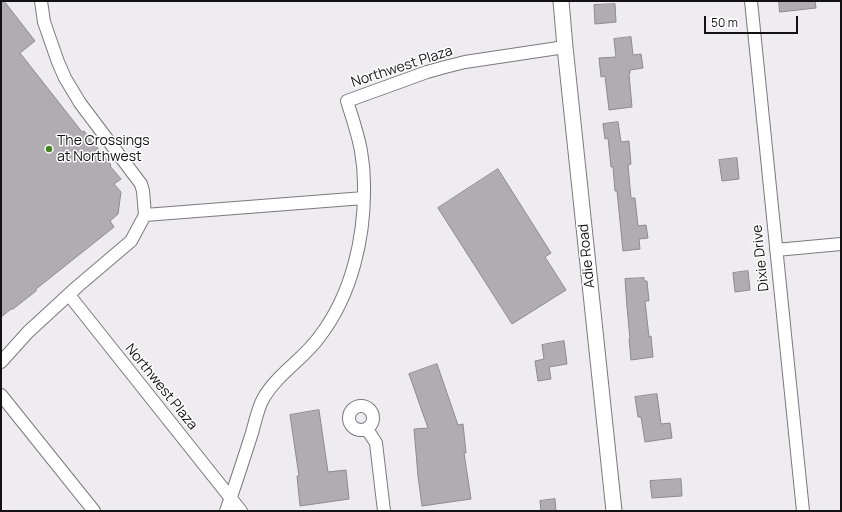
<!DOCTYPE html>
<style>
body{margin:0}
#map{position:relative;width:842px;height:512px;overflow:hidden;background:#efecf1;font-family:Manrope,sans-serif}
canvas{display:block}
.frame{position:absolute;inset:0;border:2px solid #131213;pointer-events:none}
.scale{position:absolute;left:704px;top:16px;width:94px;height:18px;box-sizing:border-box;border:2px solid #131213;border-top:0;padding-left:5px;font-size:12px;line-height:14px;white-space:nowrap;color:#131213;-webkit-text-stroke:3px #fff;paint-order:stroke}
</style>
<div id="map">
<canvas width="842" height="512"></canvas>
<div class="frame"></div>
<div class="scale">50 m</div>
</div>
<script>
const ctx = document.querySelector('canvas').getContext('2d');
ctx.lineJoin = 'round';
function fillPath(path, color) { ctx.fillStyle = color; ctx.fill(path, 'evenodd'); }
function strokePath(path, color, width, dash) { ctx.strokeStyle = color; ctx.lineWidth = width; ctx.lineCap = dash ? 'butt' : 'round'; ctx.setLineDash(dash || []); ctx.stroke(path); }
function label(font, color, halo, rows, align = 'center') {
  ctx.font = font + ' Manrope,sans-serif'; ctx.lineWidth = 3; ctx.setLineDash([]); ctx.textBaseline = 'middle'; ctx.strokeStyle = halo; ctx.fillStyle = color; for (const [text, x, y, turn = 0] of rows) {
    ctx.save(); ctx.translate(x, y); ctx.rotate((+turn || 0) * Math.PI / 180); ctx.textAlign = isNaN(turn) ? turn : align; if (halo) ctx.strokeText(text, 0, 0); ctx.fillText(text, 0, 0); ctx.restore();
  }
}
const building = new Path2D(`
 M 1,1 L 4,1 L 35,41 L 20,53 L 82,132 L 84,131 L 111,165 L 110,166 L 121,179 L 114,184 L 121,192 L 118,214 L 110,221 L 114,227 L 36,289 L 36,291 L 13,309 L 11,309 L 1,317 Z
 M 779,1 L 815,1 L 816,8 L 780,12 Z
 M 615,4 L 616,22 L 595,24 L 594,5 Z
 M 631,37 L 633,55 L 641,54 L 643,68 L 630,70 L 630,73 L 629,74 L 632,107 L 609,110 L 605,76 L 601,77 L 599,58 L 616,57 L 614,39 Z
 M 618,122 L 621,142 L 629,141 L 631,164 L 628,165 L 631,198 L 635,198 L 638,226 L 646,225 L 648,238 L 639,239 L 640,249 L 623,251 L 617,191 L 615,191 L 613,167 L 611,167 L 608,138 L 605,139 L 603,124 Z
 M 737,158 L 739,179 L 722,181 L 719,160 Z
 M 498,169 L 551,253 L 545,257 L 566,290 L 512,324 L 438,208 Z
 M 748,271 L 750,290 L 735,292 L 733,273 Z
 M 644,278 L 644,281 L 647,281 L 649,301 L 645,301 L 649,337 L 651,336 L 653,357 L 631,360 L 629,339 L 630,339 L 627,307 L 625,279 Z
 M 564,341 L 567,364 L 549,367 L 551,379 L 538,381 L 535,361 L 544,359 L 542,345 Z
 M 437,364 L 458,425 L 463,424 L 466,453 L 464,453 L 471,499 L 422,506 L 418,476 L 414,429 L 428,428 L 409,374 Z
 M 657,394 L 661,424 L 670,423 L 672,438 L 645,442 L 641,417 L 638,417 L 635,397 Z
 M 319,410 L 328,472 L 346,470 L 349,499 L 300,506 L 297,476 L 299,476 L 290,415 Z
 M 681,479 L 682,496 L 652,498 L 650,481 Z
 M 555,499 L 556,511 L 541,511 L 540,501 Z`);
fillPath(building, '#b0acb1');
strokePath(building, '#8d8a8e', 1);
const minor = new Path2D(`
 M 751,1 L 803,511
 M 145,215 L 364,198
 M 776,250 L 841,244
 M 69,295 L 241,511
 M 1,362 L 28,332 L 78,286 L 131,241 L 145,215 L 143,191 L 141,184 L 80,103 L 65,78 L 58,62 L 44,22 L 41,1
 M 1,395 L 94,511
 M349 418a12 12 0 1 1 24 0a12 12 0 1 1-24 0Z
 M 367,429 L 376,443 L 384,511
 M 226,511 C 235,486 243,461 251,436 C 255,424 257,410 263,399 C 277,374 304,359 320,336 C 352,294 365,237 364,184 C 364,173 363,162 361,151 C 358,134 352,117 347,101 L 427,72 L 445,67 L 465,62 L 565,47`);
const tertiary = new Path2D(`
 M 561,1 L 565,47 L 614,511`);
strokePath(minor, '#7c797d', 14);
strokePath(tertiary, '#7c797d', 17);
strokePath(minor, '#fff', 12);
strokePath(tertiary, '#fff', 15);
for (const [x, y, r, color] of [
 [49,149,4,"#468525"]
]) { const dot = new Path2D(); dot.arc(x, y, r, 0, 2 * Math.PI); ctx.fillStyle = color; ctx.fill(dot); strokePath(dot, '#fff', 1.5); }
label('14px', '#131213', '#fff', [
 ["Northwest Plaza",402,67,-18],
 ["Adie Road",587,256,-96],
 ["Dixie Drive",761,258,-96],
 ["Northwest Plaza",161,387,51]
]);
label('14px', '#131213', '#fff', [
 ["The Crossings",57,141],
 ["at Northwest",57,157]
], 'left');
</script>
